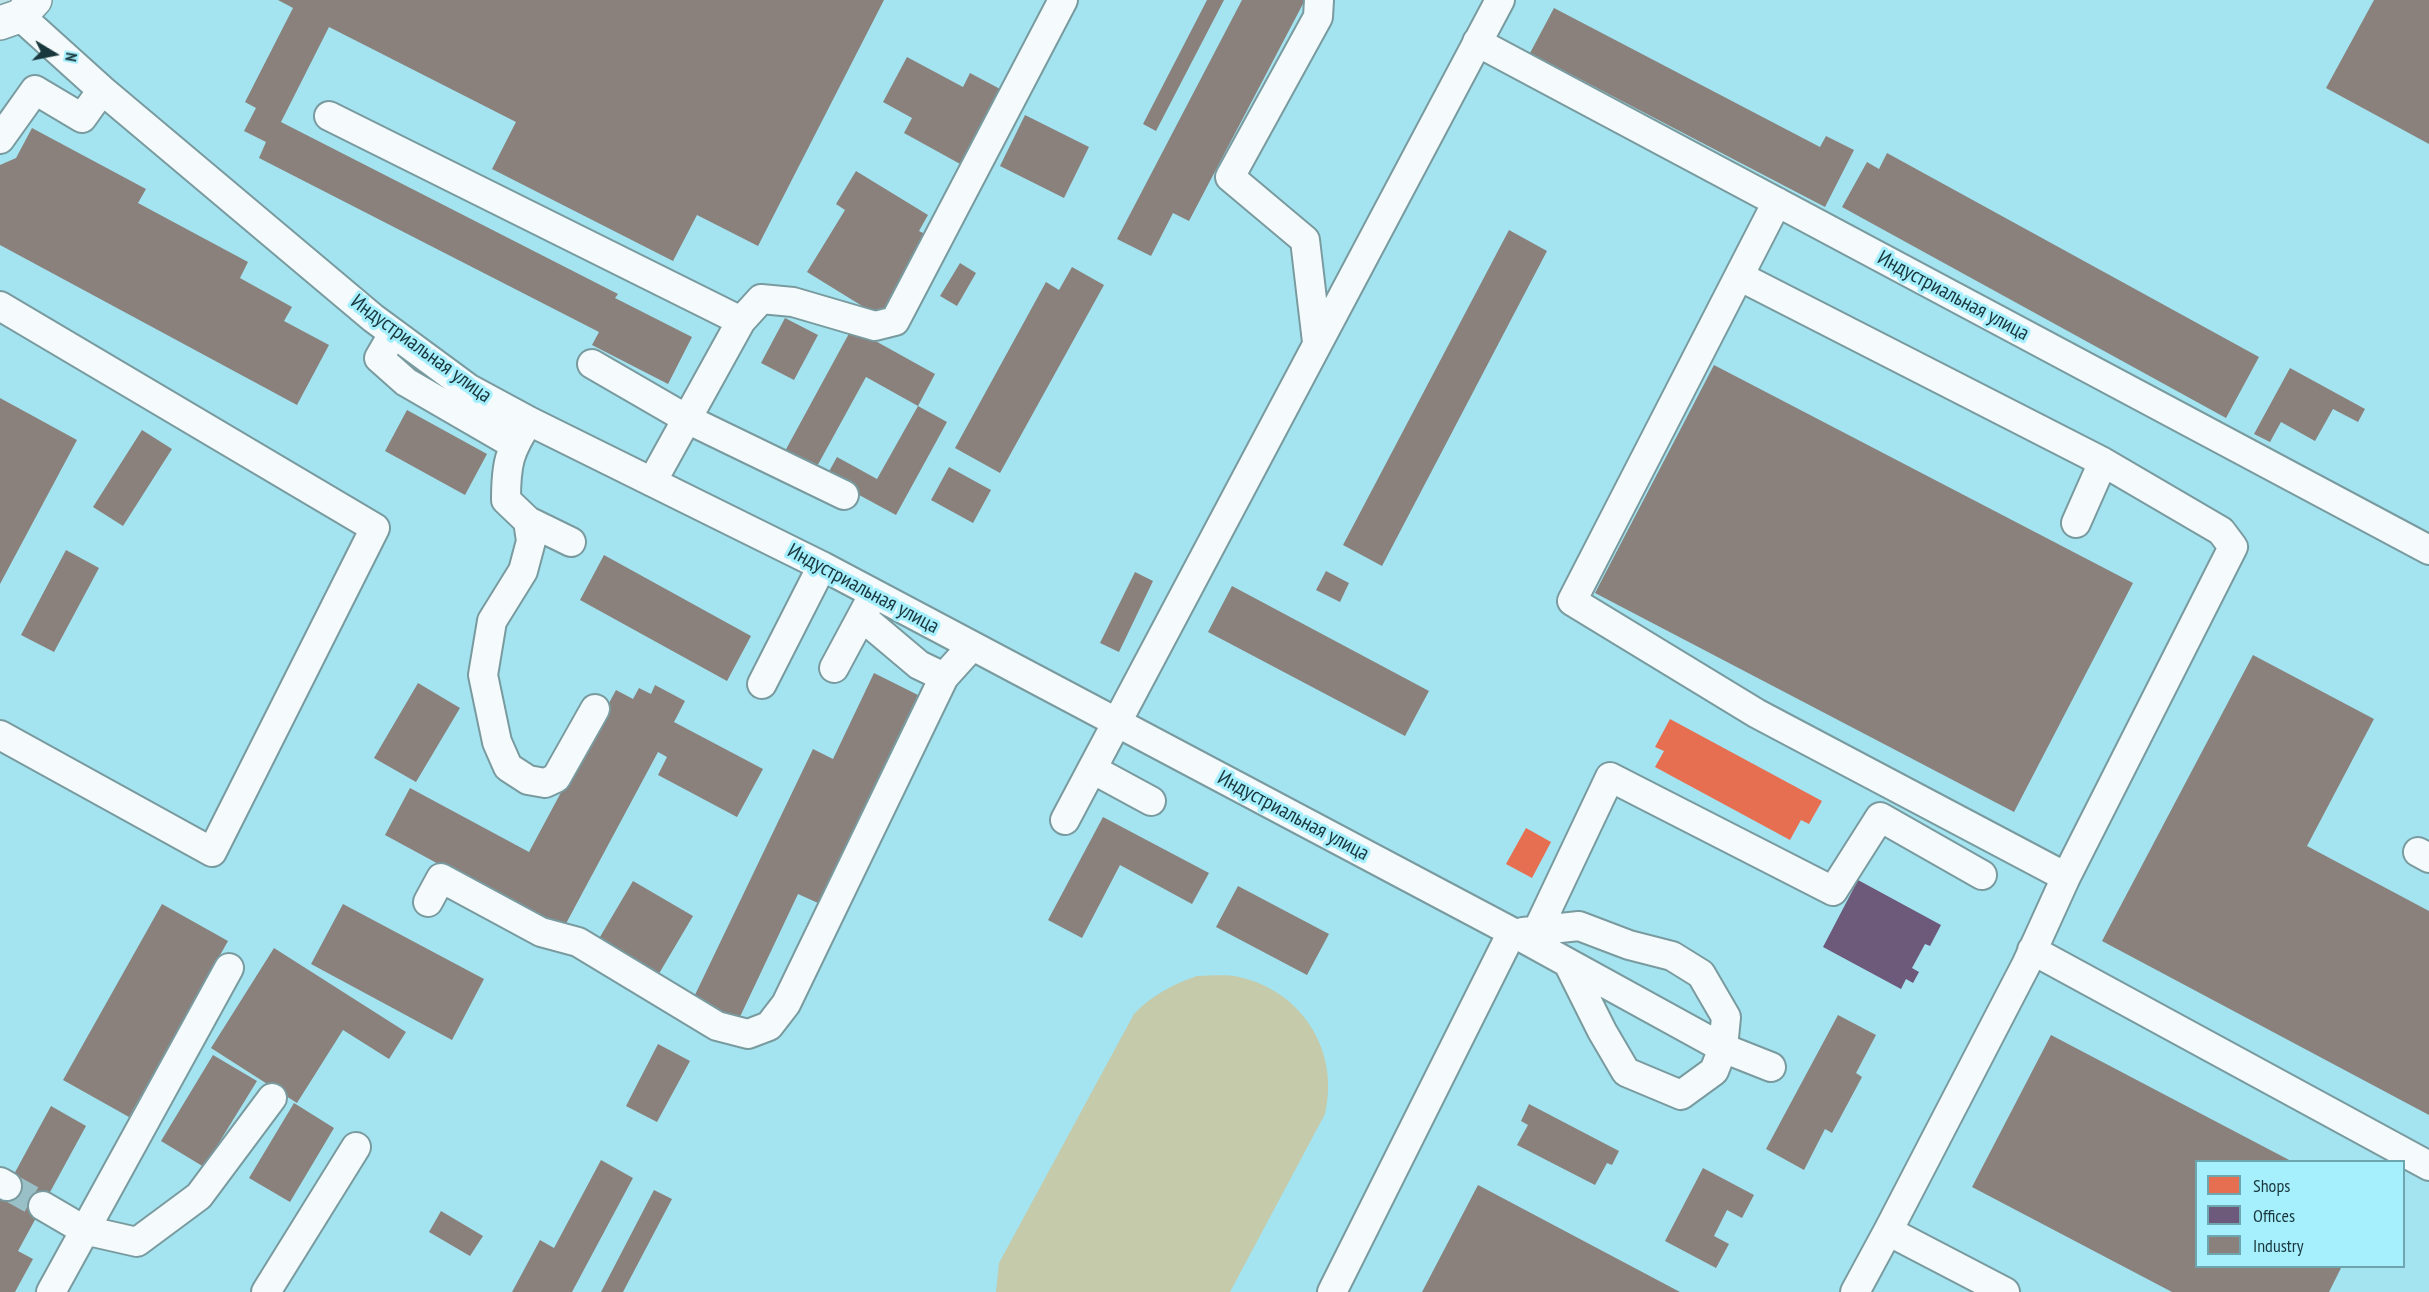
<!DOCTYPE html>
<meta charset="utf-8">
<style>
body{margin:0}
#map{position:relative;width:2429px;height:1292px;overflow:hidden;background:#bae2e9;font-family:"PT Sans Narrow",sans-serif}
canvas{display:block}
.legend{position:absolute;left:2195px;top:1160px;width:210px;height:108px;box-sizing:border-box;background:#a6effd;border:2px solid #6ea6b0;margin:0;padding:8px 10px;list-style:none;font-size:18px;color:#19383d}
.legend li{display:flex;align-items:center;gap:12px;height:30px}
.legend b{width:30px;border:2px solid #6ea6b0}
.north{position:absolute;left:24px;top:24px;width:60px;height:60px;-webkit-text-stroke:4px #a6effd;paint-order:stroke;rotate:100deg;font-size:16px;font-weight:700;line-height:24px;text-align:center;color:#19383d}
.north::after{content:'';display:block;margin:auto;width:21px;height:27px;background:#19383d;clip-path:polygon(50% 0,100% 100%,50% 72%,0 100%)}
</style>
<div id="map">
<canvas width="2429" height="1292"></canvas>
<ul class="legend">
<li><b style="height:16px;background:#e76f51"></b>Shops</li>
<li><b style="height:16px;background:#6d597a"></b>Offices</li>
<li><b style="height:16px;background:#8a817c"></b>Industry</li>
</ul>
<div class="north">N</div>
</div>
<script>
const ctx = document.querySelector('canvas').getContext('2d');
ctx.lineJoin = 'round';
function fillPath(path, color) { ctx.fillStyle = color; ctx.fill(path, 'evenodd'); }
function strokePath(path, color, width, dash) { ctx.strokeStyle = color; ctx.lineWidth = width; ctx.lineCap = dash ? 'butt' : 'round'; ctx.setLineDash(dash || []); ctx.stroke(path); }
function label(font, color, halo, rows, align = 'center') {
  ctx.font = font + ' "PT Sans Narrow",sans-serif'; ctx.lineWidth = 6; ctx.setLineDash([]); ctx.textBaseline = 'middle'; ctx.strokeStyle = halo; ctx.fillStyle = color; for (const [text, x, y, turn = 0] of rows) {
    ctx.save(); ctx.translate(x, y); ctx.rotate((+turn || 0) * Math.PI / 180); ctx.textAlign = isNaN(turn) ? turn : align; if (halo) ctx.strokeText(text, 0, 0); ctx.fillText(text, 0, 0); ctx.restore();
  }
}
fillPath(new Path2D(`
 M 35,0 L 2429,0 L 2429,1292 L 0,1292 L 0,20 ZM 2196,1162 L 2404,1162 L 2404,1266 L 2196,1266 Z`), '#a4e4f0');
fillPath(new Path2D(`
 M 1197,976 C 1210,976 1225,974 1239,977 C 1302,991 1340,1051 1325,1114 L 1230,1292 L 996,1292 L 999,1263 L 1134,1014 C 1151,996 1173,984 1197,976 Z`), '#c5caaa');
fillPath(new Path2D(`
 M 1670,719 L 1822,801 L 1809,824 L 1801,820 L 1790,840 L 1655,767 L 1664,751 L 1655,747 Z
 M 1526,828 L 1551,842 L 1532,878 L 1506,864 Z`), '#e76f51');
fillPath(new Path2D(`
 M 1858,880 L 1941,925 L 1930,946 L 1925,944 L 1912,968 L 1919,972 L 1913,983 L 1906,979 L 1901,989 L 1823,947 Z`), '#6d597a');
fillPath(new Path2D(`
 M 278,0 L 884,0 L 758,246 L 697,215 L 673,261 L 492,169 L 516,122 L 329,27 L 281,122 L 618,294 L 615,298 L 692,337 L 668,384 L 592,345 L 599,332 L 259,158 L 266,142 L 244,131 L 256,108 L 245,102 L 293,8 Z
 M 1207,0 L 1224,0 L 1156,131 L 1143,124 Z
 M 1242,0 L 1305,0 L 1189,221 L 1173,213 L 1151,256 L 1117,239 Z
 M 2374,0 L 2429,0 L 2429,144 L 2326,88 Z
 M 1554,8 L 1820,147 L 1826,136 L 1854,150 L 1825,207 L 1530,53 Z
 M 907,57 L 963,87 L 970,73 L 1002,90 L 962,165 L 904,133 L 912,118 L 883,102 Z
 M 1025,115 L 1089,147 L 1064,198 L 1000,166 Z
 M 32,128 L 146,189 L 138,203 L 248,262 L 240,278 L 292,307 L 284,321 L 329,345 L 297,405 L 0,245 L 0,165 L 16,158 Z
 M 1887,153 L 2259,357 L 2226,418 L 1842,207 L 1867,162 L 1879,169 Z
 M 856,171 L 928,215 L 919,231 L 929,236 L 880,317 L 807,272 L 845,210 L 836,204 Z
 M 1509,230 L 1547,251 L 1382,566 L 1343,545 Z
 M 960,263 L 976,273 L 957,306 L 940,296 Z
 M 1072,267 L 1104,285 L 1000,473 L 955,448 L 1046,282 L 1059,290 Z
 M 785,318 L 818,335 L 794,380 L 761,363 Z
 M 852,328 L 935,374 L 918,406 L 866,377 L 815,470 L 784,453 Z
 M 1714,365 L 2133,583 L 2014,812 L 1595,593 Z
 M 2290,368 L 2365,409 L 2358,422 L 2333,409 L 2315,441 L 2281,422 L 2270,442 L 2254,434 Z
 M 0,398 L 77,440 L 0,584 Z
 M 918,406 L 947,422 L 896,515 L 826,477 L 837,457 L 877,479 Z
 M 407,410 L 487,454 L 465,495 L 385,451 Z
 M 142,430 L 172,449 L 123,526 L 93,507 Z
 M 949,467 L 991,490 L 973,523 L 931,500 Z
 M 66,550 L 99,568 L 54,652 L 21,635 Z
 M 604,555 L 751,636 L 727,681 L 580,600 Z
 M 1326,571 L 1349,583 L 1340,602 L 1316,590 Z
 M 1135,572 L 1153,581 L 1119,652 L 1100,643 Z
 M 1232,586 L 1429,691 L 1405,736 L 1208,632 Z
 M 2253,655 L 2374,719 L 2307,846 L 2429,911 L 2429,1115 L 2102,941 Z
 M 874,673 L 918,695 L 818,903 L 798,894 L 738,1021 L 693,999 L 813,749 L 833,759 Z
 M 418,683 L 460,708 L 416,782 L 374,758 Z
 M 655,685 L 685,701 L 674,722 L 763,769 L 737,817 L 658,775 L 667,757 L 658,752 L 562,931 L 385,835 L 410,788 L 529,852 L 616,690 L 633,699 L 639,688 L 651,694 Z
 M 1103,817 L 1209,873 L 1192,904 L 1120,865 L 1082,938 L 1048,920 Z
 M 633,881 L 693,916 L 657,977 L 597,942 Z
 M 1238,886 L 1329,934 L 1307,975 L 1216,927 Z
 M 162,904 L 228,941 L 129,1117 L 63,1080 Z
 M 343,904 L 484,979 L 452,1040 L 311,964 Z
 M 274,948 L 406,1032 L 389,1059 L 343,1030 L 297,1103 L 211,1048 Z
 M 1838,1015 L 1876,1035 L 1856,1073 L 1862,1077 L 1832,1133 L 1825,1129 L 1804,1170 L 1766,1149 Z
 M 2051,1035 L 2293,1162 L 2196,1162 L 2196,1266 L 2342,1266 L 2329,1292 L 2172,1292 L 1972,1187 Z
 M 658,1044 L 690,1061 L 657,1122 L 626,1106 Z
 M 213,1055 L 257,1081 L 204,1167 L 161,1141 Z
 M 294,1103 L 334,1128 L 290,1202 L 249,1178 Z
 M 1529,1104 L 1619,1151 L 1612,1165 L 1607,1163 L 1595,1185 L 1517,1145 L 1528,1125 L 1521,1121 Z
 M 51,1106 L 86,1126 L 18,1251 L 33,1259 L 15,1292 L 0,1292 L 0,1200 Z
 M 601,1160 L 633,1178 L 572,1292 L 512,1292 L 540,1240 L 554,1248 Z
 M 1703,1168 L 1754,1195 L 1742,1218 L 1727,1210 L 1714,1236 L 1729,1244 L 1716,1268 L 1665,1241 Z
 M 1478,1185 L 1680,1292 L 1422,1292 Z
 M 654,1190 L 672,1199 L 623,1292 L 601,1292 Z
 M 441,1211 L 483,1236 L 470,1256 L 429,1232 Z`), '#8a817c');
strokePath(new Path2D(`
 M 7,1186 L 43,1206`), '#9ac0c7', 28, [28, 14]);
const minor = new Path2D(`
 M 20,16 L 102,90 L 373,318 L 468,388 L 529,421 L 822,566 L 1512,932 L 1723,1048 L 1771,1067
 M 1477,42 L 2429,550
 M 329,116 L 741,321
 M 0,139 L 35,90 L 82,118 L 102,90
 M 1777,202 L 1572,601 L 1756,713 L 2066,877 L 2026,965 L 1888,1231 L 2005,1292
 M 1739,276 L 2103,462 L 2076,523
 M 0,306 L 375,528 L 212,852 L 0,735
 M 393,334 L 379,358 L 406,382 L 513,444
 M 1317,342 L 1305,240 L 1230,177 L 1318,17 L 1319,0
 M 592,364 L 687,419 L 844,495
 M 529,421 C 509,451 506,464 506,500 L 528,521 L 531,541 L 523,571 L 492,621 L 483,675 L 497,742 L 508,767 L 528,780 L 545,783 L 556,778 L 595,709
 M 652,482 L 741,321 L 761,299 L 793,302 L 875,326 L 895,321 L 1063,0
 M 528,521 L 571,542
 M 862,617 L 919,665 L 944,677
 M 834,668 L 870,601
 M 762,684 L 822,566
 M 1092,769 L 1151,801
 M 1065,820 L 1500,0
 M 2418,852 L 2429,858
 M 2066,877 L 2233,547 L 2221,531 L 2103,462
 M 428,902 L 441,878 L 541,932 L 578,942 L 717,1026 L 748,1034 L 769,1026 L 786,1004 L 944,677 L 972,646
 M 1537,931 L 1610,777 L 1833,891 L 1880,817 L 1982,875
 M 1523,932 L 1579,926 L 1629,945 L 1672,956 L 1701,974 L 1726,1017 L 1723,1048 L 1714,1071 L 1681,1095 L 1626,1072 L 1602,1031 L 1568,963
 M 2032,950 L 2429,1166
 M 0,1182 L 7,1186
 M 43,1206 L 84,1230 L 137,1242 L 199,1196 L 272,1098
 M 51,1292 L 229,968
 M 266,1292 L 356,1147
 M 1332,1292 L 1512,932
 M 1855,1292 L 1888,1231`);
const major = new Path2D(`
 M 0,23 L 20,16 L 35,0`);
strokePath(minor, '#799a9f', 32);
strokePath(major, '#799a9f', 36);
strokePath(minor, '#f5fbfc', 28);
strokePath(major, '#f5fbfc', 33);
label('21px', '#19383d', '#a6effd', [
 ["Индустриальная улица",1953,296,28],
 ["Индустриальная улица",421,349,36],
 ["Индустриальная улица",863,589,28],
 ["Индустриальная улица",1293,816,28]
]);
</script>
